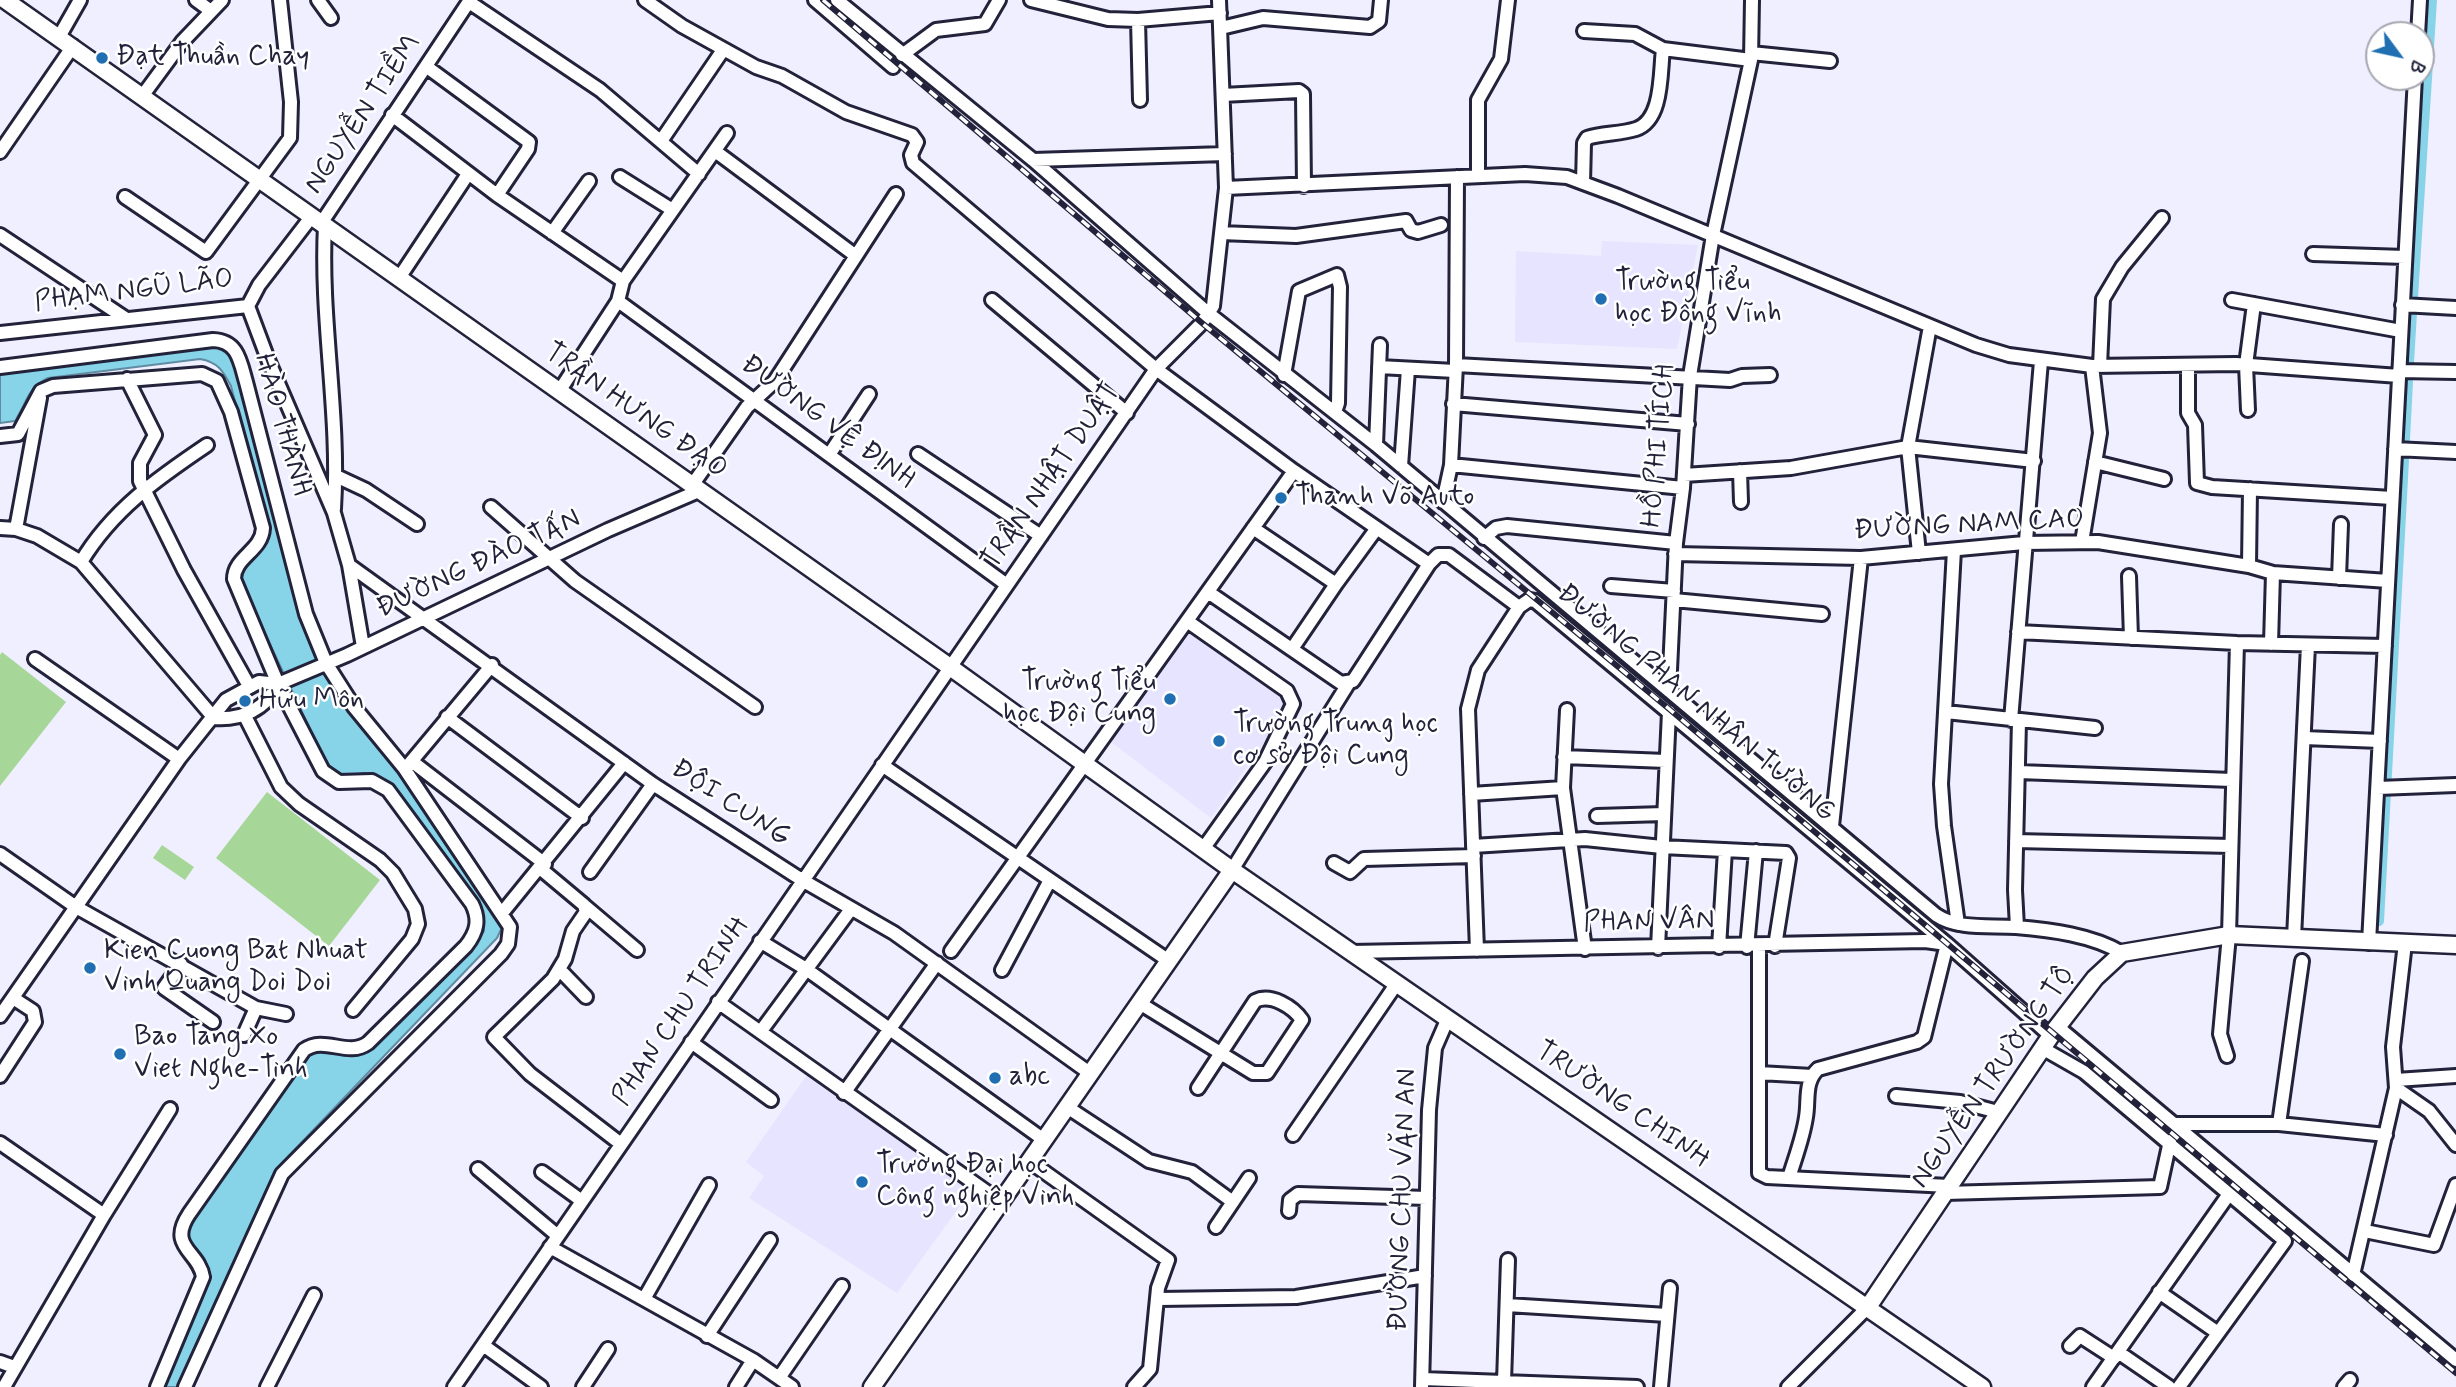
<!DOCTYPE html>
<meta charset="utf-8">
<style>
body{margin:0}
#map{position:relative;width:2456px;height:1387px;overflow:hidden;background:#f0efff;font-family:Mynerve,sans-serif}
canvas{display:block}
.north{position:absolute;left:2365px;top:21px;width:70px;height:70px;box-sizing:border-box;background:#fff;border:2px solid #a7a7b1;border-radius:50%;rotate:123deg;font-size:19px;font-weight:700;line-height:28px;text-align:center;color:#22223b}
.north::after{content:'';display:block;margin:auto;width:24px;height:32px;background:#1f6fb2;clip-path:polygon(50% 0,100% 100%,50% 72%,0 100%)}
</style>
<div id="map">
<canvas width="2456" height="1387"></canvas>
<div class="north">B</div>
</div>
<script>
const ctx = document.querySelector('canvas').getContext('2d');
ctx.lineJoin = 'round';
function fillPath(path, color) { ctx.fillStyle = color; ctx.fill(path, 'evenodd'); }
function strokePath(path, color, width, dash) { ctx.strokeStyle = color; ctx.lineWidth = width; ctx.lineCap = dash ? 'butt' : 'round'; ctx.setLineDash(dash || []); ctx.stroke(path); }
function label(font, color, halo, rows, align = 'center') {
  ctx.font = font + ' Mynerve,sans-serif'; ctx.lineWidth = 5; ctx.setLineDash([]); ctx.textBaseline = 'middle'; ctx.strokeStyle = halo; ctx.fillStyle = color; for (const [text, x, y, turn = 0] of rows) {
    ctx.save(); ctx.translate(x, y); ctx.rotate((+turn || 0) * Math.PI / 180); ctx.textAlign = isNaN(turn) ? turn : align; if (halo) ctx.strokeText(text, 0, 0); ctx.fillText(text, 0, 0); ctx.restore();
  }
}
fillPath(new Path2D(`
 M 1602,241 L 1698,245 L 1677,349 L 1515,342 L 1516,251 L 1601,256 Z
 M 1187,627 L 1287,698 L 1286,711 L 1211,818 L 1107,739 Z
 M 809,1072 L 973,1188 L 897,1293 L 749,1198 L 764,1176 L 746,1162 Z`), '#e6e4ff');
fillPath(new Path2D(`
 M 2,652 L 66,702 L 0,786 L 0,655 Z
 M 267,792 L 380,880 L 329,946 L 216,858 Z
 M 162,845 L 194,867 L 185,880 L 153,858 Z`), '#a7d798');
const water = new Path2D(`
 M 213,345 L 222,346 L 237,359 L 313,646 L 324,673 L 400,771 L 504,923 L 497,938 L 276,1169 L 178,1387 L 164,1387 L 210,1275 L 190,1244 L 188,1229 L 305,1056 C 323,1039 346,1060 367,1049 L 477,941 L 484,931 L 480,906 L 473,894 L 391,784 L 365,773 L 341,776 L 327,765 L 241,583 L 240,572 L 263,546 L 267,527 L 231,386 C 223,371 218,362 200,359 L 48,378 C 28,387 26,404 15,421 L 0,423 L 0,370 Z`);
fillPath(water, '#87d3e7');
strokePath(water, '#5f8ca2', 2);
strokePath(new Path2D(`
 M 2413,297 L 2432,0
 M 2409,362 L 2412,313
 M 2405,439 L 2408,382
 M 2379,921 L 2404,460`), '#87d3e7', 10);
const minor = new Path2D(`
 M 196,0 L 211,11
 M 318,0 L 331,18
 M 645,0 L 682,26 L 756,67 L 782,76 L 846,112 L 912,135 L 917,142 L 911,155 L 913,163 L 1156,369 L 1294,471 L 1429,564 L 1438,555 L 1449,555 L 1519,607 L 1529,600 L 1535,601 L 1947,944 L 2051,1036
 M 815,0 L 893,67
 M 837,0 L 1033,160 L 1208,313 L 1376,445 L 1936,915 C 1958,930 1991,925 2016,927 C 2051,930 2092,935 2122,953
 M 1031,0 L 1108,19 L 1138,20 L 1220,13
 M 469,2 L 600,90 L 699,174
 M 1138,20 L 1140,100
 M 1221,28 L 1263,18 L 1370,27 L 1379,21 L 1381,0
 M 1584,31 L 1635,34 L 1663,49 L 1751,60
 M 2418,35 L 2420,0
 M 59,37 L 80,0
 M 1751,53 L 1830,61
 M 902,55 L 936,30 L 985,24 L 999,0
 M 427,67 L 529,142 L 528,149 L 497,195
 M 143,95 L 182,42 L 222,0
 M 1223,95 L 1299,91 L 1303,94 L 1304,186
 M 392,115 L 497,195 L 623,281
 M 661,141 L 723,50
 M 715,151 L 856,256
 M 0,152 L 73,46
 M 1033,160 L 1225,154
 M 1478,176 L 1478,100 L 1501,59 L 1508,0
 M 620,177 L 671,209
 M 1457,177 L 1456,365 L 1451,465 L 1683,488
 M 1583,183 L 1584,143 L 1587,138 C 1602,133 1620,134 1636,129 C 1663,120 1660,73 1663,49
 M 1226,188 L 1525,174 L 1567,177 L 1618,196 L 1976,345 L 2009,355 L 2092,366 L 2236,364 L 2399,376
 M 125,197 L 206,252 L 290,138 L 291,102 L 280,0
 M 322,222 L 470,0
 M 325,225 C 320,320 340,414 334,509
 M 552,233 L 589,181
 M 1221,233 L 1296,236 L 1406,221 L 1411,230 L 1418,232 L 1441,225
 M 0,235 L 125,318
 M 2313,254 L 2405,257
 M 399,278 L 468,174
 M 992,300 L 1127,413
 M 2232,300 L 2401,331
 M 618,301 L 1007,585
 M 2402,305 L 2456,308
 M 248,306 L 269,362 L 334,513 L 349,565 L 363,647
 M 248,306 L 259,285 L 312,216
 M 0,333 L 248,306
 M 1456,365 L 1730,380 L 1742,376 L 1770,375
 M 2188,365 L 2188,413 L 2195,425 L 2197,483 L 2212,487 L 2392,498
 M 2100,366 L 2103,299 L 2122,267 L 2162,218
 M 0,367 L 213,340 C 238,341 240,361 246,382 L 306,614 L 326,663 L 354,707 L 404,768 L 510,927 L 508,944 L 501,954 L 282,1174 L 185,1387
 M 1379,367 L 1455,371
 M 2399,371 L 2456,372
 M 1284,375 L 1299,291 L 1337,275 L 1340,287 L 1338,403 L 1335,412
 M 127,379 L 155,435 L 140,463 L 140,481 L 184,570 L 249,686
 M 560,390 L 618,301 L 623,281 L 727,133
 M 1453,404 L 1688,424
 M 2248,410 L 2246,365 L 2254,304
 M 0,436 L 18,434 L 41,391 L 53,386 L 202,374 L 217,381 L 231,412 L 263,528 C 262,551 234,557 234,579 L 278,684 L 323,771 L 339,782 L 372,781 L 388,790 L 472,904 C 480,920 477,932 466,946 L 368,1043 C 347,1058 325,1035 304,1050 L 189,1214 C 167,1247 199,1251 203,1277 L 157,1387
 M 1376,445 L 1380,345
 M 2395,449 L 2456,452
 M 918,454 L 1041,536
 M 829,455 L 869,394
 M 2095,462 L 2164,479
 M 1401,466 L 1408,369
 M 1740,471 L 1741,502
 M 1684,475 L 1791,468 L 1908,447 L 2034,461
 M 336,476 L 366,490 L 417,524
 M 693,484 L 747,407 L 775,381 L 896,194
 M 1443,502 L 1451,465
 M 491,507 L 575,581 L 755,707
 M 0,528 L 16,529 L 37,536 L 81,562 L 214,718
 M 1253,528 L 1336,584 L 1377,528
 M 16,529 L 40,398
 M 1484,538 L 1496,528 L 1507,526 L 1676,543
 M 2082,542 L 2100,433 L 2092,366
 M 1954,550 L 1941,784 L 1944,826 L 1958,924
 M 1919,553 L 1908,447 L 1930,326
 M 1675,554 L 1861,558 L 2024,543 L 2098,542 L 2249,566 L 2273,573 L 2388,581
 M 81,562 C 112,510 158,478 207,445
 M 349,565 L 653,784 L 802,880 L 894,933 L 1091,1074
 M 2249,566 L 2250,489
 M 2129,576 L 2131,638
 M 2339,578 L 2341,524
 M 1611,586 L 1674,591
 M 1208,592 L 1341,683 L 1353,681 L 1429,564
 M 1674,600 L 1822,614
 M 1187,621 L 1287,691 L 1293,704 L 1265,762 L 1203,849
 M 2018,632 L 2237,643 L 2385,646
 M 2271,644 L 2273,573
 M 1292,649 L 1336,584
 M 35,659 L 179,759
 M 1669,691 L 1676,543 L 1683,488 L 1690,376 L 1713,235 L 1751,60 L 1752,0
 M 1567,710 L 1563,788 L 1585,949
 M 1946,712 L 2095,728
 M 245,716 L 281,787 L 299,804 L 380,860 L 393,873 L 415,909 L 418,924 L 412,939 L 353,1010
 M 447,717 L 582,818
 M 214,718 C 242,720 265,710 278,684
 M 2011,720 L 2041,361
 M 2304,738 L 2380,741
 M 1564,757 L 1666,761
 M 410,763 L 492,665
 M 882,765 L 1169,961
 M 404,768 L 414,763 L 545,864
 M 2019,772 L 2232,780
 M 2378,788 L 2456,785
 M 1471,794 L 1563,788
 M 1597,816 L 1664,814
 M 1832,826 L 1861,558
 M 2016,841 L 2231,846
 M 1473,846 L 1585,839 L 1662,847 L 1786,853 L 1789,858 L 1775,946
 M 0,854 L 76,907 L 256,1008 L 286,1014
 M 1334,863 L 1350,872 L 1364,859 L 1474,856
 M 541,869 L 584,905 L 586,912 L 573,931 L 565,959 L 553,979 L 494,1037 L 530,1074 L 621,1144
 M 1232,870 L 1348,684
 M 590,872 L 653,784
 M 585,906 L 637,950
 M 502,913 L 624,763
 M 2017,927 L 2015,890 L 2019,721
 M 2294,938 L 2308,645
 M 760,941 L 806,969 L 1044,1140
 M 2369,943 L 2415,77
 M 1719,947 L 1725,850
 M 1747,947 L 1756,851
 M 1759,947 L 1759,1173 L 1767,1177 L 1949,1186
 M 1658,948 L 1669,712
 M 1477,950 L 1468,709 L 1478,670 L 1519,607
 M 951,951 L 1294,471
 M 1351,952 L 1925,941 L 1947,944 L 1924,1037 L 1917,1042 L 1818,1069 C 1804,1082 1809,1100 1806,1117 C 1803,1138 1795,1158 1789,1178
 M 181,964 L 164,988 L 213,1022
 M 559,969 L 586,997
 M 1002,970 L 1050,880
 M 718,1002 L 1001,1202
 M 1141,1004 L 1253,1073 L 1267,1073 L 1302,1020 C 1293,1007 1271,993 1255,1001 L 1198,1088
 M 0,1016 L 179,759 L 226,700 L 259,682 L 278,684 L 347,655 L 608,530 L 701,490
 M 2058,1027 L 2456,1360
 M 761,1031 L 851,909
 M 244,1035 L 256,1008
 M 691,1042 L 771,1100
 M 2042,1048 L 2084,1072 L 2285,1241 L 2179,1387
 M 2227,1056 L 2220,1034 L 2229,935 L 2237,643
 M 1759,1073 L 1812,1076
 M 0,1076 L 35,1022 L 33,1011 L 13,998
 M 2396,1080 L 2456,1076
 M 2396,1088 L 2429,1111 L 2456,1145
 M 844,1093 L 937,963
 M 1896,1096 L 1960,1102 L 1998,1112
 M 1067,1107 L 1149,1161 L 1192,1172 L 1233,1202
 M 2174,1124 L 2279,1124 L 2386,1135
 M 2279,1124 L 2302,961
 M 1293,1135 L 1397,983
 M 0,1143 L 104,1215
 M 1029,1161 L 1168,1260 L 1158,1288 L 1150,1369 L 1134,1387
 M 478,1169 L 558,1236
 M 542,1172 L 582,1201
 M 1945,1193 L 2160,1187 L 2170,1141
 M 1289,1211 L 1290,1200 L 1298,1194 L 1427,1198
 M 1216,1227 L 1249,1178
 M 2365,1231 L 2434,1245 L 2456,1185
 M 550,1247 L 753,1360 L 792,1387
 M 2353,1275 L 2396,1088 L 2393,1047 L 2405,943
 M 2159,1292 L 2218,1333
 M 644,1299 L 709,1185
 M 1159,1299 L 1296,1297 L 1425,1276
 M 1507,1305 L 1667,1315
 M 707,1336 L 770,1240
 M 483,1345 L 541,1387
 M 2070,1346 L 2080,1336 L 2114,1358
 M 2118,1352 L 2169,1387
 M 0,1362 L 14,1367
 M 779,1378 L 842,1286
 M 1423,1379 L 1637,1387
 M 1504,1382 L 1508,1260
 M 4,1387 L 104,1215 L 170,1109
 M 267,1387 L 314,1295
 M 454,1387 L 1156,369 L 1202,323 L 1213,306 L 1226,188 L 1219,0
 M 583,1387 L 608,1349
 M 736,1387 L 753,1360
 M 1422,1387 L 1429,1110 L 1435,1048 L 1448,1018
 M 1661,1387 L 1670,1288
 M 1788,1387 L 1868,1307
 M 2093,1387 L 2229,1194
 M 2344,1387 L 2350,1380`);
const major = new Path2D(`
 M 5,0 L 950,667 L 1232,870 L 1982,1387
 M 1868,1307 L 2054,1031 L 2095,978 L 2122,953 L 2229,935 L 2456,945
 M 872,1387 L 1232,870`);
strokePath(minor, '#22223b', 18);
strokePath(major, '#22223b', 21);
strokePath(minor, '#fff', 12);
strokePath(major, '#fff', 16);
const rail = new Path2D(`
 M 823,0 L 1202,323 L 1668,708 L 2456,1373`);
strokePath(rail, '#22223b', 6);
strokePath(rail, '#fff', 3.5, [10]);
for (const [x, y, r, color] of [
 [102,58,7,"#1f6fb2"],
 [1601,299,7,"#1f6fb2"],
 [1281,498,7,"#1f6fb2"],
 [1170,699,7,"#1f6fb2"],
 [245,701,7,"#1f6fb2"],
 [1219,741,7,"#1f6fb2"],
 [90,968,7,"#1f6fb2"],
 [120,1054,7,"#1f6fb2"],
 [995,1078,7,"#1f6fb2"],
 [862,1182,7,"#1f6fb2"]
]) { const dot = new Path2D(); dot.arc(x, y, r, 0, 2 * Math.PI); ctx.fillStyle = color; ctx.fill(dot); strokePath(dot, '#fff', 2.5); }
label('28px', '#22223b', '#fff', [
 ["Đạt Thuần Chay",116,58],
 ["Trường Tiểu",1615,283],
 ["học Đông Vĩnh",1615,315],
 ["Thanh Võ Auto",1295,498],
 ["Trường Tiểu",1156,683,"right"],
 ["học Đội Cung",1156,715,"right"],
 ["Hữu Môn",259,701],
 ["Trường Trung học",1233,725],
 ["cơ sở Đội Cung",1233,757],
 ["Kien Cuong Bat Nhuat",104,952],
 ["Vinh Quang Doi Doi",104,984],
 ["Bao Tang Xo",134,1038],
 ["Viet Nghe-Tinh",134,1070],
 ["abc",1009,1078],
 ["Trường Đại học",876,1166],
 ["Công nghiệp Vinh",876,1198]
], 'left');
label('28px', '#22223b', '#fff', [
 ["NGUYỄN TIỀM",364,115,-56],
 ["PHẠM NGŨ LÃO",134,292,-7],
 ["TRẦN HƯNG ĐẠO",635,412,35],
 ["ĐƯỜNG VỆ ĐỊNH",827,423,36],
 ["HÀO THÀNH",281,425,74],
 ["HỒ PHI TÍCH",1660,446,-85],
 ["TRẦN NHẬT DUẬT",1052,477,-55],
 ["ĐƯỜNG NAM CAO",1969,526,-3],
 ["ĐƯỜNG ĐÀO TẤN",479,565,-25],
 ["ĐƯỜNG PHAN NHÂN TƯỜNG",1695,704,40],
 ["ĐỘI CUNG",730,804,33],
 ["PHAN VÂN",1649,923,-1],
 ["PHAN CHU TRINH",682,1012,-56],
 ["NGUYỄN TRƯỜNG TỘ",1994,1078,-55],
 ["TRƯỜNG CHINH",1622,1106,34],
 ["ĐƯỜNG CHU VĂN AN",1404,1200,-88]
]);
</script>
